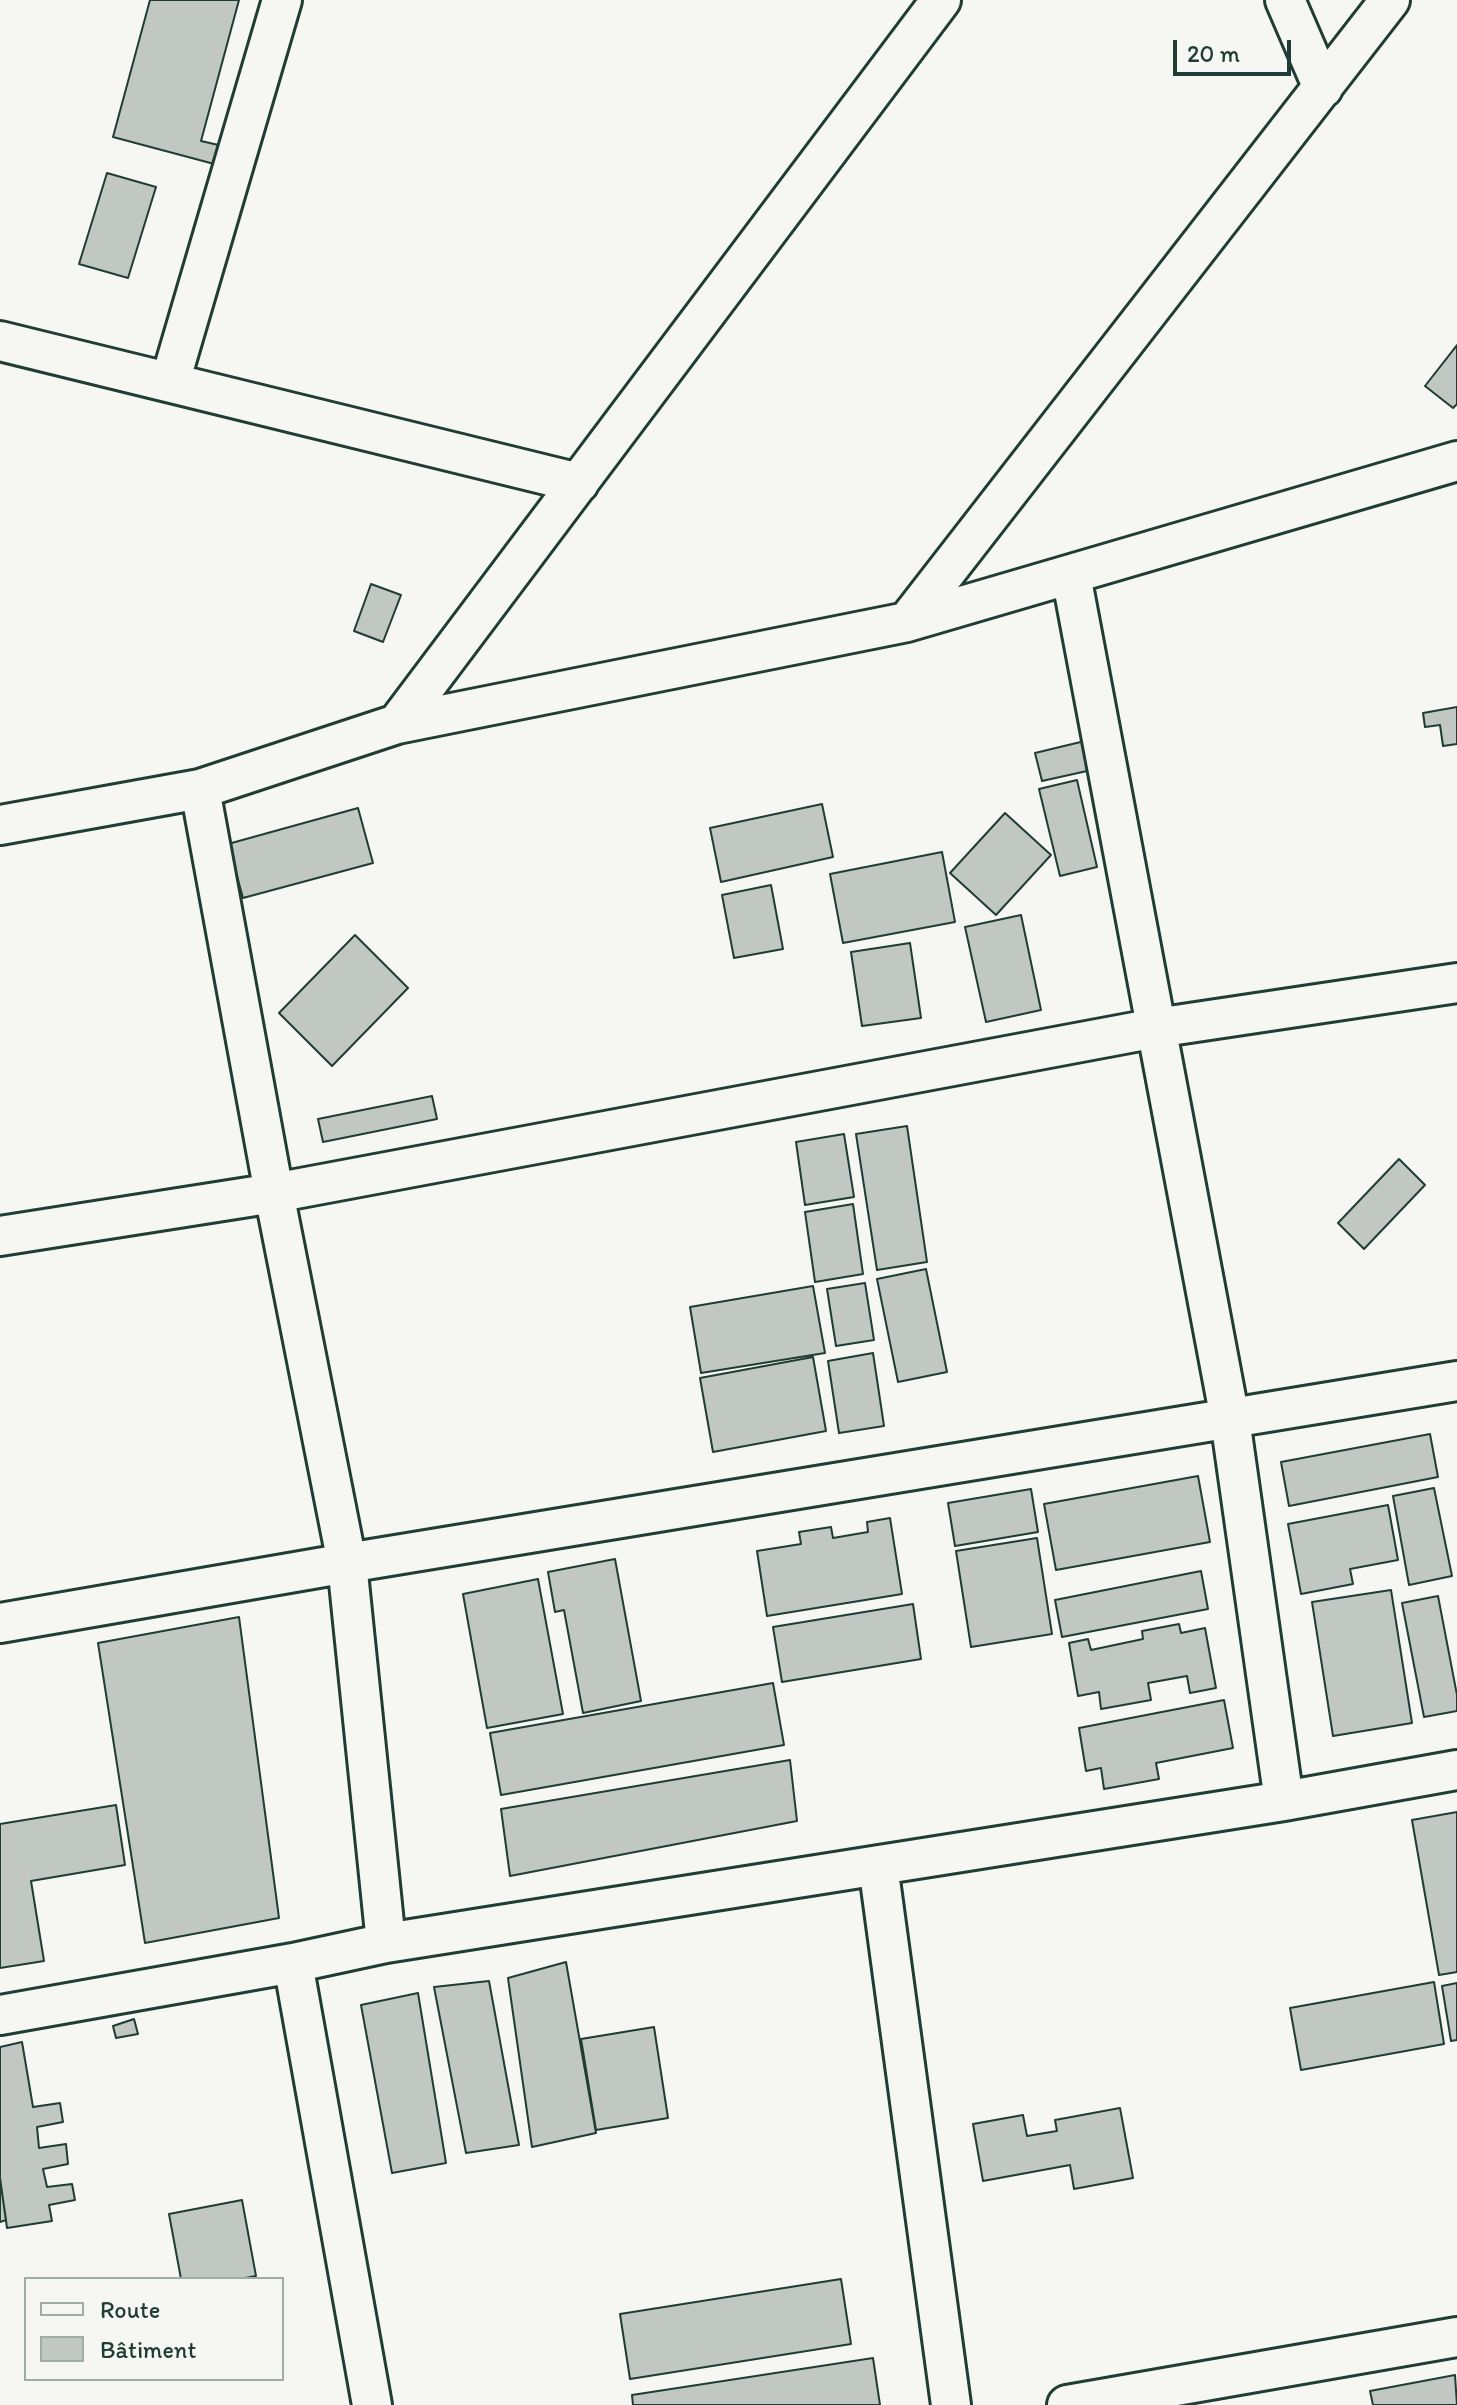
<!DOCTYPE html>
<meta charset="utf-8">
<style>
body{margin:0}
#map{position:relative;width:1457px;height:2405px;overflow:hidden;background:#f6f6f2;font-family:Itim,sans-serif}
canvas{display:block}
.legend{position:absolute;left:24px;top:2277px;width:260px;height:104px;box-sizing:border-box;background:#f6f6f2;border:2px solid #a0aca6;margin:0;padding:10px 14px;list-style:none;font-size:24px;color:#1f3d34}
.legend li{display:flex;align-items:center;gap:16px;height:40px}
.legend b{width:40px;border:2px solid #a0aca6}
.scale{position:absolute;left:1173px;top:40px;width:118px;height:36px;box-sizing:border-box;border:4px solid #1f3d34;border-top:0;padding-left:10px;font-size:24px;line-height:28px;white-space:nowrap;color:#1f3d34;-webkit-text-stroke:6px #f6f6f2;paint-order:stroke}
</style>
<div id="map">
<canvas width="1457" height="2405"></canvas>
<ul class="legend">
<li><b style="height:10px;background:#f6f6f2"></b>Route</li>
<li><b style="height:22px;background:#c1c8c3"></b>Bâtiment</li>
</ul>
<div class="scale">20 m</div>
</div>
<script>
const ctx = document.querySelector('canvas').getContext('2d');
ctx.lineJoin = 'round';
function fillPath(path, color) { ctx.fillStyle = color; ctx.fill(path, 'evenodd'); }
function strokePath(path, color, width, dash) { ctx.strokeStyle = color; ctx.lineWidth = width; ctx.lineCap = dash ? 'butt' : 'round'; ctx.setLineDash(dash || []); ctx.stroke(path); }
const building = new Path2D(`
 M 150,0 L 239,0 L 201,141 L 223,146 L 218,165 L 113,137 Z
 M 107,173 L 156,187 L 128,278 L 79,264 Z
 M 1457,345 L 1457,404 L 1453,408 L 1425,386 Z
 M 371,584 L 401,595 L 383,642 L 354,631 Z
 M 1457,707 L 1457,744 L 1443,746 L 1440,725 L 1425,727 L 1423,713 Z
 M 1089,740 L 1096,769 L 1042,781 L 1035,753 Z
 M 1077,780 L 1097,867 L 1060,876 L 1039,789 Z
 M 822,804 L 833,857 L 721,882 L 710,828 Z
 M 358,808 L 373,863 L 243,898 L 228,844 Z
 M 1005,813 L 1051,855 L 996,915 L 950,873 Z
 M 942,852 L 955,922 L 843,943 L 830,874 Z
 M 771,885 L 783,949 L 734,958 L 722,895 Z
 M 1021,915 L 1041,1010 L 986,1022 L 965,927 Z
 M 355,935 L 408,988 L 332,1066 L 279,1013 Z
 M 910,943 L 921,1018 L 862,1026 L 851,952 Z
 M 432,1096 L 437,1119 L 323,1142 L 318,1119 Z
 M 907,1126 L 927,1262 L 877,1270 L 856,1134 Z
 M 844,1134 L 854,1197 L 805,1205 L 796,1142 Z
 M 1399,1159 L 1425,1185 L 1364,1249 L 1338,1223 Z
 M 853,1204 L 863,1274 L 815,1282 L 805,1212 Z
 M 926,1269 L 947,1372 L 898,1382 L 877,1279 Z
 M 865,1283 L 874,1340 L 836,1346 L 827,1289 Z
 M 813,1286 L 825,1353 L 701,1373 L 690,1307 Z
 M 873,1353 L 884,1426 L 839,1433 L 828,1361 Z
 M 813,1357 L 826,1431 L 713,1452 L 700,1378 Z
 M 1430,1434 L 1438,1477 L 1289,1506 L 1281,1462 Z
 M 1198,1476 L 1210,1542 L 1056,1570 L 1044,1504 Z
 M 1434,1488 L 1452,1576 L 1409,1585 L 1393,1496 Z
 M 1031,1489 L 1038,1532 L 955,1546 L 948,1503 Z
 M 1388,1505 L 1398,1560 L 1350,1569 L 1353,1584 L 1301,1594 L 1288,1524 Z
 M 890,1518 L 902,1594 L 767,1616 L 757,1551 L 801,1544 L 799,1532 L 831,1527 L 833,1538 L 868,1532 L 867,1522 Z
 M 1037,1538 L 1052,1634 L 971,1647 L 956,1551 Z
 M 615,1559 L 641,1701 L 583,1713 L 564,1610 L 555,1612 L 548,1572 Z
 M 1201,1571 L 1208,1609 L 1062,1637 L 1055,1600 Z
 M 538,1579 L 563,1714 L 487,1728 L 463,1594 Z
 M 1391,1590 L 1412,1723 L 1333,1736 L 1312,1602 Z
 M 1438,1596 L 1457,1695 L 1457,1711 L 1424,1717 L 1402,1603 Z
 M 913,1604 L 921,1659 L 782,1682 L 773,1627 Z
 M 239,1617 L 279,1918 L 145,1943 L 98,1643 Z
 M 1179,1624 L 1181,1633 L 1205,1628 L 1216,1688 L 1190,1693 L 1187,1676 L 1148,1683 L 1151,1700 L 1101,1709 L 1099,1692 L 1078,1696 L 1069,1643 L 1088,1639 L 1091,1650 L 1143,1639 L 1142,1631 Z
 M 773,1683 L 784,1745 L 501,1795 L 490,1733 Z
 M 1224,1700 L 1233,1748 L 1156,1763 L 1159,1779 L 1104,1789 L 1101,1768 L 1086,1771 L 1079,1728 Z
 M 790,1760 L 797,1821 L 510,1876 L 501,1809 Z
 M 116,1805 L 125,1865 L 31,1881 L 44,1961 L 0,1968 L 0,1824 Z
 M 1457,1812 L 1457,1972 L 1439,1975 L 1412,1820 Z
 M 566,1962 L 596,2133 L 532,2147 L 508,1978 Z
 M 489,1981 L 519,2145 L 466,2153 L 434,1987 Z
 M 1434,1982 L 1444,2044 L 1301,2070 L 1290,2008 Z
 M 1457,1983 L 1457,2040 L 1451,2041 L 1442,1986 Z
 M 418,1993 L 446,2163 L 392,2173 L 361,2005 Z
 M 134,2019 L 138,2034 L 116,2038 L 113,2026 Z
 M 654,2027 L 668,2118 L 596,2130 L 581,2039 Z
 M 22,2042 L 33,2107 L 60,2103 L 63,2122 L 37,2127 L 39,2148 L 66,2144 L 68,2164 L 43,2169 L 47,2187 L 72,2184 L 75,2200 L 49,2205 L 52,2221 L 7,2228 L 0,2178 L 0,2047 Z
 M 1120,2108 L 1133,2178 L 1074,2189 L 1070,2165 L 983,2181 L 973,2124 L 1023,2115 L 1027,2136 L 1057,2131 L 1055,2120 Z
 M 0,2179 L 6,2220 L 0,2222 Z
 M 242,2200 L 256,2276 L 240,2279 L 181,2279 L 169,2214 Z
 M 841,2279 L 851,2344 L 630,2379 L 620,2314 Z
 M 873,2358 L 880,2405 L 633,2405 L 632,2395 Z
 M 1455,2375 L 1457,2405 L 1373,2405 L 1370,2391 Z`);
fillPath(building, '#c1c8c3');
strokePath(building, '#1f3d34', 2);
const street = new Path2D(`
 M 1285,0 L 1323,88
 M 0,341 L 579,483
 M 170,382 L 282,0
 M 1071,575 L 1230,1419 L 1284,1801
 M 907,622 L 1390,0
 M 397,724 L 941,0
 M 200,789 L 274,1193 L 347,1563 L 386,1943
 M 0,825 L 200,789 L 397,724 L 907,622 L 1457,461
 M 0,1236 L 274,1193 L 1156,1028 L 1457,983
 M 0,1623 L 347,1563 L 1457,1381
 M 878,1865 L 951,2405
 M 293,1963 L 372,2405
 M 0,2015 L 293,1963 L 386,1943 L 1284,1801 L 1457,1770
 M 1067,2405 L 1457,2337`);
strokePath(street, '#1f3d34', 44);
strokePath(street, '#f6f6f2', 38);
</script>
